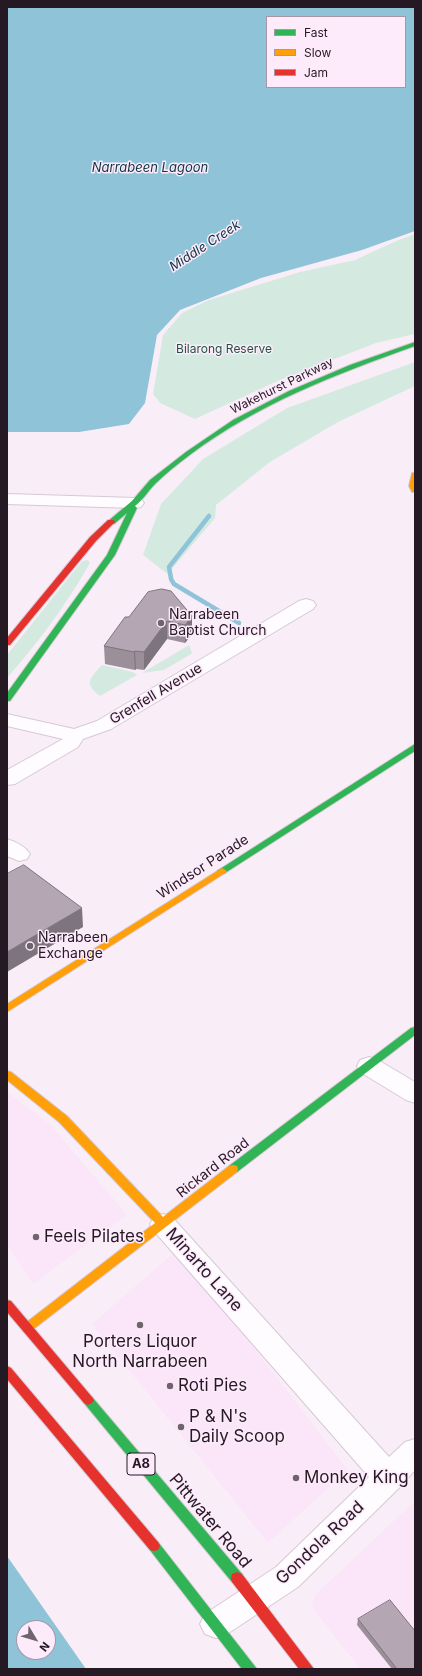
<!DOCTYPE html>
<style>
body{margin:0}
#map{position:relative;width:422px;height:1676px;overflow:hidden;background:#f9eef8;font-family:Inter,sans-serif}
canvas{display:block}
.frame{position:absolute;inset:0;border:8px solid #251a24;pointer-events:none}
.legend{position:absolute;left:266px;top:16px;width:140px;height:72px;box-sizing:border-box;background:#fdeafb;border:1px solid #a797a5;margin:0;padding:5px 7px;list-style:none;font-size:12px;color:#251a24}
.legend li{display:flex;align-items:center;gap:8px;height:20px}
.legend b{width:20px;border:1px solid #a797a5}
.north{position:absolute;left:16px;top:1620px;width:40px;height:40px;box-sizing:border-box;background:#fdeafb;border:1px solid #a797a5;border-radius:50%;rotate:128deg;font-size:11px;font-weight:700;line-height:16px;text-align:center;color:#251a24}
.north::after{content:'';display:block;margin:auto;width:14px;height:18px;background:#6f646e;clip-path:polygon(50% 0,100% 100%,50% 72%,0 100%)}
</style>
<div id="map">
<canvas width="422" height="1676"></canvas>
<div class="frame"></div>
<ul class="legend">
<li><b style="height:5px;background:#30b455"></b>Fast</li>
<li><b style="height:5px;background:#ff9f0a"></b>Slow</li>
<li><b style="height:5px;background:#e5322d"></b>Jam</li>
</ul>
<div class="north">N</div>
</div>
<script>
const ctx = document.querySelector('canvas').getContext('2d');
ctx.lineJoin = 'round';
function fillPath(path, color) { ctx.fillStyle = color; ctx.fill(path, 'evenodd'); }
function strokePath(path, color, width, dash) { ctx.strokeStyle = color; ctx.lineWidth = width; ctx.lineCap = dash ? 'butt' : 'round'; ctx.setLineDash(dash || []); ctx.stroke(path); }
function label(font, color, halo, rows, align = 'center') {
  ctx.font = font + ' Inter,sans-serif'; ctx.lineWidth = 3; ctx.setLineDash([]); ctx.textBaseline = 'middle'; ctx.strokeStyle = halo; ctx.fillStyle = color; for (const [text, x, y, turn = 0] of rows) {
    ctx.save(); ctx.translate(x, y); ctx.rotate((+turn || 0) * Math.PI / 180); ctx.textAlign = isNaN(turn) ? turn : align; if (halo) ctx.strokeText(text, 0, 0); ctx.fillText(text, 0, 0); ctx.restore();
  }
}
fillPath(new Path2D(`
 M 7,1092 L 50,1124 L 127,1215 L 33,1284 L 7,1245 Z
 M 178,1249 L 348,1470 L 268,1543 L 92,1324 Z
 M 415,1501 L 415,1669 L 360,1669 L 314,1610 L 312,1601 L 317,1593 Z`), '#fbe5f8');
fillPath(new Path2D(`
 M 415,234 L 415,334 L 376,343 L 280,380 L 195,419 L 160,403 L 153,394 L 163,335 L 182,313 L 209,300 L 300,272 L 355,260 L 396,241 Z
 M 415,362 L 415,386 L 338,422 L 270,462 L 216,505 L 215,518 L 172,569 L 174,579 L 143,555 L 161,504 L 203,459 L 287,408 Z
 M 88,560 L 90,563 C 67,604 38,643 7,678 L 7,655 L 82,561 Z
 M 189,645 L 192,653 L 191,654 L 164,670 L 142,673 Z
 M 102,665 L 133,672 L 137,675 L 100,696 C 83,683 90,678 102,665 Z`), '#d4eae1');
fillPath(new Path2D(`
 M 7,7 L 415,7 L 415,231 L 362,250 L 261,278 L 180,310 L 157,335 L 145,403 L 129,424 L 79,432 L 7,432 ZM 267,17 L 405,17 L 405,87 L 267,87 Z
 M 7,1556 L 86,1669 L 7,1669 ZM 24,1628 L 48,1628 L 48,1652 L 24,1652 Z`), '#8ec3d8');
strokePath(new Path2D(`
 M 209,516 L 169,567 L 171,579 L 174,584 L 239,623`), '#8ec3d8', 4.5);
const street = new Path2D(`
 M 7,494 L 135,498 L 141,499 L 144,503 L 141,507 L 135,508 L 7,504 Z
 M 306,599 L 313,601 L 316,605 L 313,609 L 111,729 L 83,739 L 78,747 L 15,784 L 7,785 L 7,770 L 63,739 L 7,726 L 7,714 L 74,729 L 97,721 L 299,601 Z
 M 7,839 C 16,842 25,846 30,854 L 27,859 L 19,861 L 7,856 Z
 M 369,1057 L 378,1060 L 415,1082 L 415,1103 L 406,1100 L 360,1072 L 357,1066 L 360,1060 Z
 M 163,1214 L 172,1217 L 389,1457 L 405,1442 L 415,1439 L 415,1470 L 400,1487 L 298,1587 L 227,1634 L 216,1638 L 205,1634 L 200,1624 L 205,1614 L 276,1567 L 369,1477 L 154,1231 L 150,1224 L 154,1217 Z`);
const fast = new Path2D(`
 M 415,342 L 415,346 C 336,374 258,404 191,454 C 179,463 166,473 155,484 C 148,491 143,500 135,506 L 137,508 L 115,555 L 10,701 L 7,701 L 7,693 L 107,555 L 127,513 L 114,524 L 108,524 L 107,522 L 132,501 L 150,480 L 186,452 L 233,420 L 289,391 L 350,365 Z
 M 415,744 L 415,751 L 225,873 L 222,874 L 217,871 Z
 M 415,1027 L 415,1035 L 237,1172 L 233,1173 L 229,1172 L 228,1169 L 229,1166 L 411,1028 Z
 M 88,1395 L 92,1397 L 242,1574 L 243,1578 L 242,1582 L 237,1584 L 232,1582 L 84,1403 L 82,1400 L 84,1397 Z
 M 154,1541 L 158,1542 L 257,1669 L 242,1669 L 150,1550 L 148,1546 L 150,1542 Z`);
const slow = new Path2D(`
 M 412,473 L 415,473 L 415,492 L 412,492 L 409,486 Z
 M 222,868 L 227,871 L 225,873 L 7,1012 L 7,1004 Z
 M 7,1071 L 11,1072 L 67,1116 L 163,1217 L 229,1166 L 233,1165 L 237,1166 L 238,1169 L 237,1172 L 31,1331 L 27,1333 L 23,1331 L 21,1328 L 23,1325 L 155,1223 L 59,1122 L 7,1080 Z`);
const jam = new Path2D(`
 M 108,520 L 114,520 L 115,522 L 96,541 L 10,645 L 7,645 L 7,638 L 90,537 Z
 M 7,1300 L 11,1301 L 92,1397 L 94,1400 L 92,1403 L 88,1405 L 84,1403 L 7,1312 Z
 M 7,1366 L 11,1368 L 158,1542 L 160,1546 L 158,1550 L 154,1551 L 150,1550 L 7,1379 Z
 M 237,1572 L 242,1574 L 314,1669 L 299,1669 L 232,1582 L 231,1578 L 232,1574 Z`);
strokePath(street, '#d5cad4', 2);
strokePath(fast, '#d5cad4', 2);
strokePath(slow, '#d5cad4', 2);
strokePath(jam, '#d5cad4', 2);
fillPath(street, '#fefcfe');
fillPath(fast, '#30b455');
fillPath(slow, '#ff9f0a');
fillPath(jam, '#e5322d');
fillPath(new Path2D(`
 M 162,589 L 192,634 L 185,643 L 167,639 L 144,670 L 136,669 L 135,670 L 105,664 L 104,646 L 129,617 Z
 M 358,1619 L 415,1669 L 392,1669 L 357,1625 Z`), '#9b8f9a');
fillPath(new Path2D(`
 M 192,616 L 192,634 L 185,643 L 185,625 Z
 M 167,621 L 167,639 L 144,670 L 144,652 Z
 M 135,651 L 136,669 L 135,670 L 134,652 Z
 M 82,908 L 83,927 L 7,972 L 7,952 Z`), '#7e747d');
const building = new Path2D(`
 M 162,589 L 171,591 L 192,616 L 185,625 L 167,621 L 144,652 L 135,651 L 134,652 L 104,646 L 125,617 L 129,617 L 148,592 Z
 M 24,865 L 82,908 L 7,952 L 7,874 Z
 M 390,1600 L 415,1631 L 415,1669 L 397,1669 L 358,1619 Z`);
fillPath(building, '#b4a6b3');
strokePath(building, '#7e747d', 1);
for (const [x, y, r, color] of [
 [161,623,4,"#6f646e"],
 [30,946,4,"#6f646e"],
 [36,1237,4,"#6f646e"],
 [140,1325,4,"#6f646e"],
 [170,1386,4,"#6f646e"],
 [181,1427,4,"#6f646e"],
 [296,1478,4,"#6f646e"]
]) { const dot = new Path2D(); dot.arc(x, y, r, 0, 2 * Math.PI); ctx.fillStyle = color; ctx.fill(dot); strokePath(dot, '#fdeafb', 1.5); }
label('12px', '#1e553e', '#fdeafb', [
 ["Bilarong Reserve",224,349]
]);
label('12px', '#251a24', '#fdeafb', [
 ["Wakehurst Parkway",282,386,-26]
]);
label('italic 13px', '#0d3440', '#fdeafb', [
 ["Narrabeen Lagoon",150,168],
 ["Middle Creek",205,246,-33]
]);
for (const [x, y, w] of [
 [141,1464,28]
]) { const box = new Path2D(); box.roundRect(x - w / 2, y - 11, w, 22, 3); ctx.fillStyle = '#fdeafb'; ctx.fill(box); strokePath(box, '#251a24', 1); }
label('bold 13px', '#251a24', null, [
 ["A8",141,1464]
]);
label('14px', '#251a24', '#fdeafb', [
 ["Narrabeen",169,615],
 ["Baptist Church",169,631],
 ["Narrabeen",38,938],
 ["Exchange",38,954]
], 'left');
label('14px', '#251a24', '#fdeafb', [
 ["Grenfell Avenue",156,694,-31],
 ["Windsor Parade",203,867,-33],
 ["Rickard Road",213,1168,-38]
]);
label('17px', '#251a24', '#fdeafb', [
 ["Feels Pilates",44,1237],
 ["Porters Liquor",140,1342,"center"],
 ["North Narrabeen",140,1362,"center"],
 ["Roti Pies",178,1386],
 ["P & N's",189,1417],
 ["Daily Scoop",189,1437],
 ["Monkey King",304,1478]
], 'left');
label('17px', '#251a24', '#fdeafb', [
 ["Minarto Lane",204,1270,48],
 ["Pittwater Road",210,1521,50],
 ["Gondola Road",320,1543,-43]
]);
</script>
